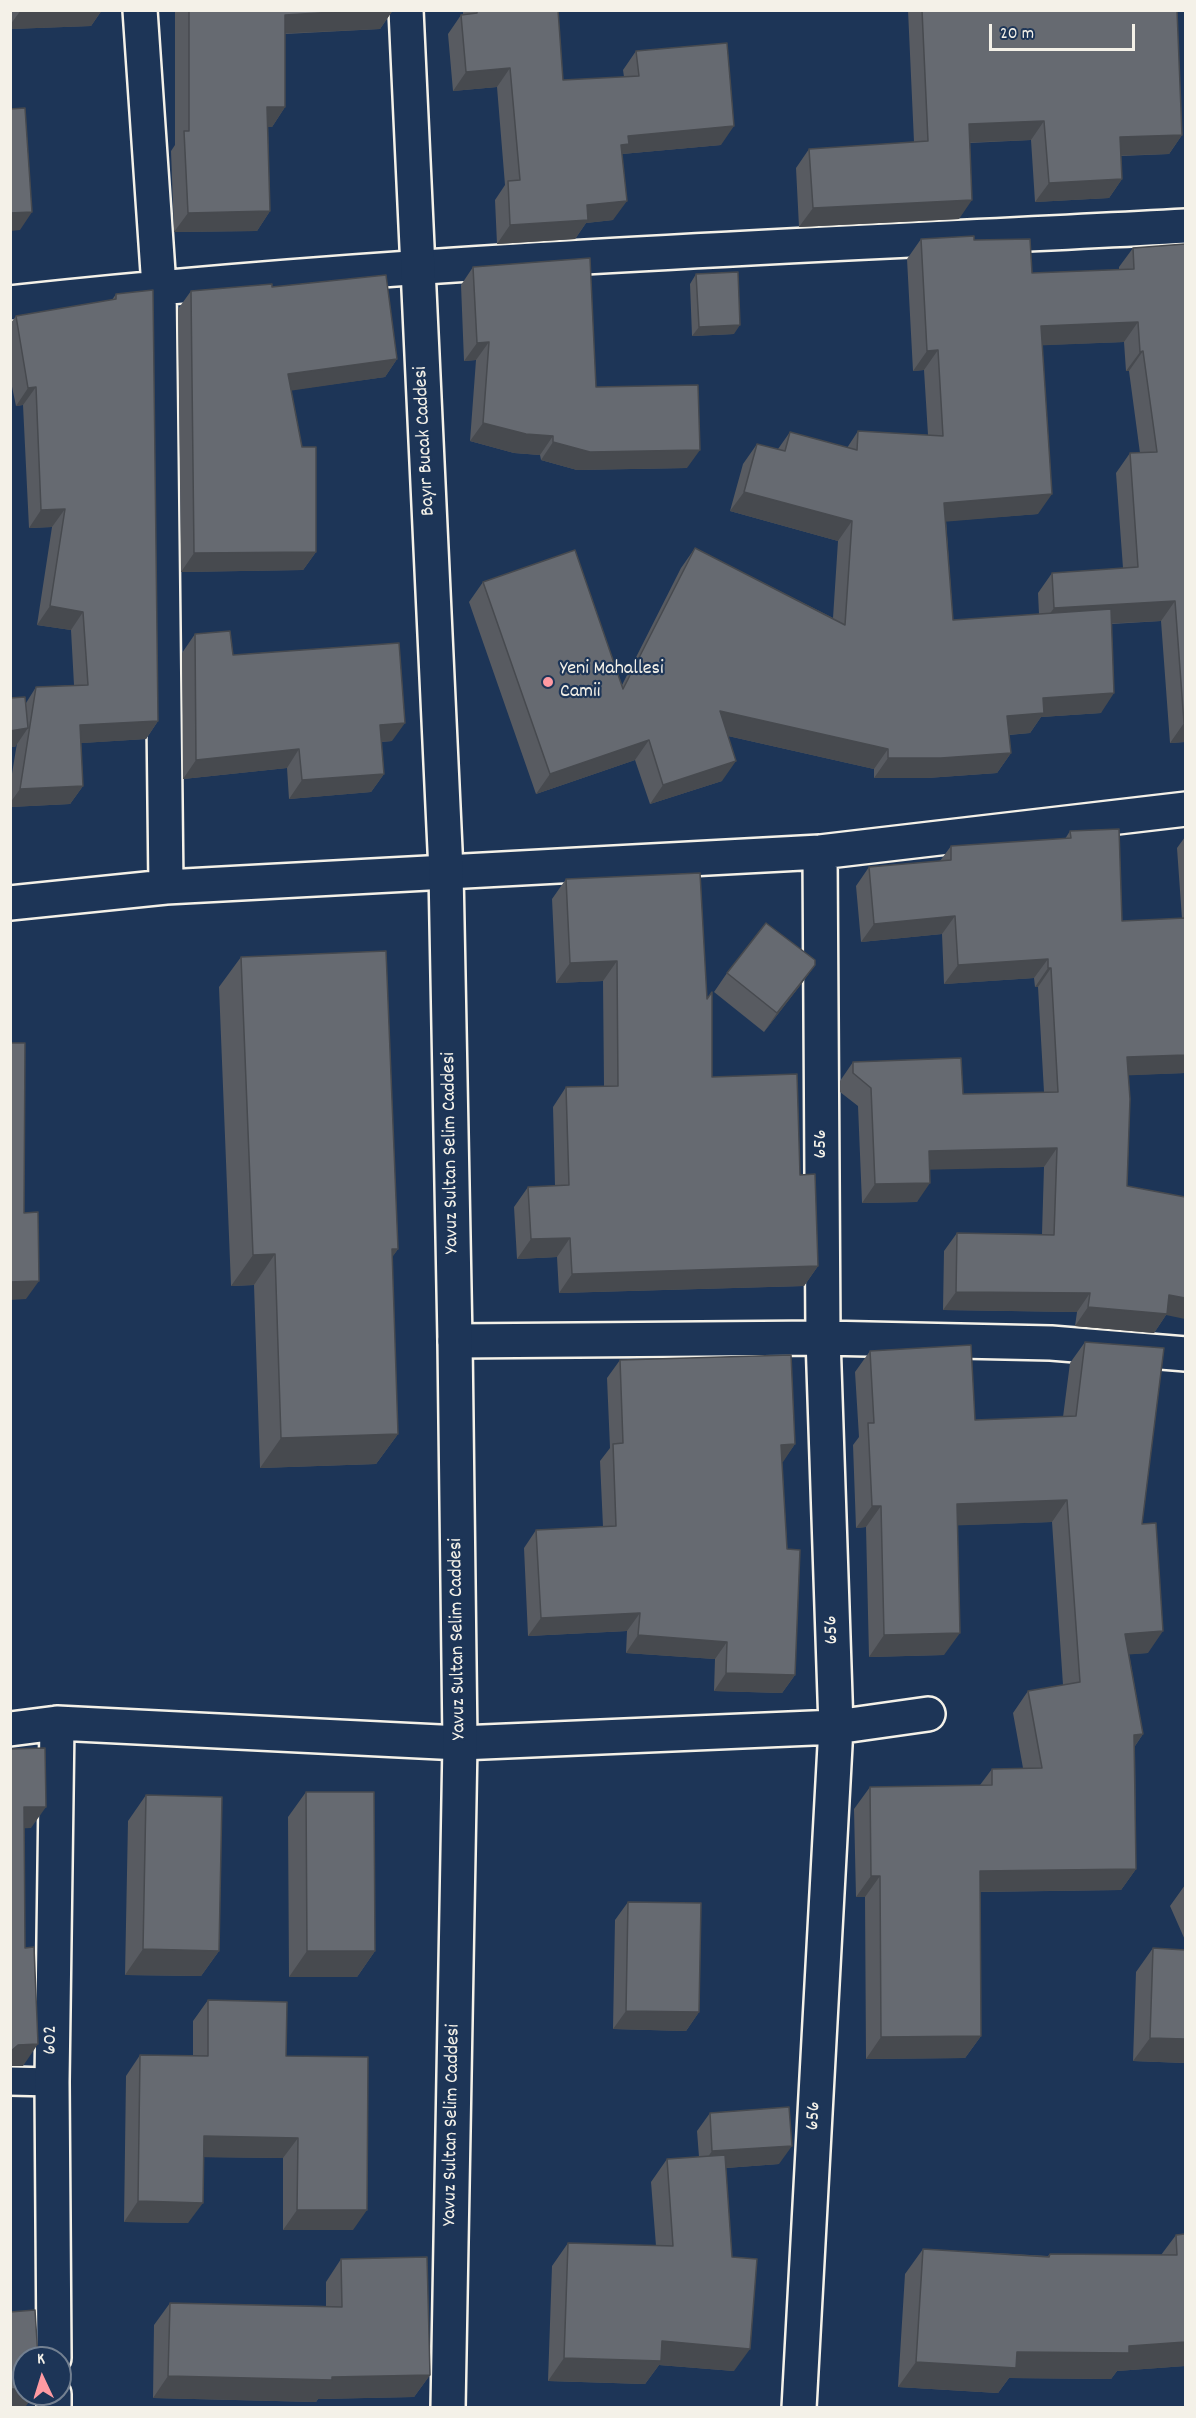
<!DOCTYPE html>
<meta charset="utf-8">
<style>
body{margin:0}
#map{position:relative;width:1196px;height:2418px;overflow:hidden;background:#1d3557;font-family:Dekko,sans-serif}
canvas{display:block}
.frame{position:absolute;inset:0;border:12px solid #f4f1e8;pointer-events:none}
.north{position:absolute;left:12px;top:2346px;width:60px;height:60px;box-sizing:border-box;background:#1d3557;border:2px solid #738091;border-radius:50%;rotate:356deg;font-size:16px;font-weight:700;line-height:24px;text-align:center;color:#f4f1e8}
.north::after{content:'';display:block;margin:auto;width:21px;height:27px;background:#ff9aa2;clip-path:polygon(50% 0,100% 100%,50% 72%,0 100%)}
.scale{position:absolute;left:989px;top:24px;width:146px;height:27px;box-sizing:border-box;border:3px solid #f4f1e8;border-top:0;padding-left:8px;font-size:18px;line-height:21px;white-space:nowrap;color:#f4f1e8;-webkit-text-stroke:4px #1d3557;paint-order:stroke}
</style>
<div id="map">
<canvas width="1196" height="2418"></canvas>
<div class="frame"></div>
<div class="north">K</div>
<div class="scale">20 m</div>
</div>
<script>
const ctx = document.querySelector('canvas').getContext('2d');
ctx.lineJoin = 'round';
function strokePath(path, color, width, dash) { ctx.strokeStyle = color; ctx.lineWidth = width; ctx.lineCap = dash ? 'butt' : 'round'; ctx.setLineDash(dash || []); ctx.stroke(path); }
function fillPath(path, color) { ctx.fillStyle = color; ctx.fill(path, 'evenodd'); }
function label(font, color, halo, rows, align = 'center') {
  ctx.font = font + ' Dekko,sans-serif'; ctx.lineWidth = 4.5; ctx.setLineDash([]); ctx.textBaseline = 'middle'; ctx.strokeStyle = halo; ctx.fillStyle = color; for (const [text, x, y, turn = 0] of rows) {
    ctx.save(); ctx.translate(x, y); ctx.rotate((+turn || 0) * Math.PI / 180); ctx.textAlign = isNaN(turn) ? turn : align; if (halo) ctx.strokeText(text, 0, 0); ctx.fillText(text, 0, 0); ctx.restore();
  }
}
const lane = new Path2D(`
 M 10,2081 L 52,2082`);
const street = new Path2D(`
 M 140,10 L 159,287 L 166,887
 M 10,303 C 401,260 794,247 1186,226
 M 10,903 L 166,887 L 820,852 L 1186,809
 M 455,1341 L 823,1338 L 1051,1343 L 1186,1354
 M 10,1729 L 57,1723 L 460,1743 L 836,1727 L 928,1714
 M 54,2358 L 52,2082 L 57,1723
 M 54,2394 L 54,2408
 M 799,2408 L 836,1727 L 823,1338 L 820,852`);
const secondary = new Path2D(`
 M 406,10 L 446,871 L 455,1341 L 460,1743 L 448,2408`);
strokePath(lane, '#f4f1e8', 32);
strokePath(street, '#f4f1e8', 38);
strokePath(secondary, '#f4f1e8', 38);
strokePath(lane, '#1d3557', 27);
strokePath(street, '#1d3557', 33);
strokePath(secondary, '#1d3557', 33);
fillPath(new Path2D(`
 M 10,10 L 102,10 L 91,26 L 10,29 Z
 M 175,10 L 393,10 L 380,29 L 285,34 L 285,107 L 272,127 L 268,127 L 270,211 L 257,231 L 174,232 L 171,151 L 175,145 Z
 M 463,10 L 558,10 L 563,80 L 624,77 L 623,70 L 636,51 L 721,145 L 622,154 L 613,220 L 586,223 L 575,239 L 497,244 L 495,200 L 505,185 L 497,87 L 453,91 L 448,34 L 461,15 L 463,14 Z
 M 908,10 L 1177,10 L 1182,135 L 1169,154 L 1121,156 L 1122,179 L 1109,198 L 1035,202 L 1031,140 L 970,143 L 959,219 L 799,227 L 796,168 L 809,149 L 914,142 Z
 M 921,239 L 974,240 L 1032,273 L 1119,270 L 1119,267 L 1133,248 L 1185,244 L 1185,742 L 1170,743 L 1161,621 L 1112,624 L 1101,713 L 1041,717 L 1030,733 L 1009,735 L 1011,753 L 997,773 L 927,778 L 874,778 L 874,769 L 728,736 L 722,781 L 650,804 L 635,760 L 536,794 L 469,602 L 483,582 L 622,685 L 681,568 L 695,548 L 833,618 L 838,541 L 730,511 L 743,464 L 757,444 L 778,449 L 790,432 L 847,448 L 858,431 L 928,435 L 924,370 L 913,371 L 907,259 ZM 1124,342 L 1126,371 L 1129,371 L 1140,453 L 1130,453 L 1116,473 L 1123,568 L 1052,573 L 1038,593 L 1039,614 L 953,620 L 946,521 L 1038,514 L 1042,345 Z
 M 473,267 L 596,387 L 687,468 L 577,470 L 541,460 L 540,455 L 514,453 L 470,441 L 476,360 L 464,361 L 461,285 Z
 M 696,274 L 734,334 L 692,336 L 690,284 Z
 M 272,287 L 397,359 L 385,377 L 291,390 L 316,552 L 303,570 L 181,572 L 178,309 L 191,291 Z
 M 116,294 L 158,721 L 146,739 L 81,743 L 83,786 L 70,804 L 10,807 L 10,786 L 17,743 L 15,747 L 10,747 L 10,698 L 26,703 L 36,687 L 74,685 L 71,630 L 37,625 L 52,527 L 29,528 L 23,405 L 16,406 L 10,377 L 10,324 L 16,316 L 112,300 Z
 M 195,634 L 392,741 L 381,742 L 384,774 L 371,792 L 289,799 L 287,768 L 183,779 L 182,653 Z
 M 1070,831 L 1122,921 L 1182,919 L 1177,848 L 1185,837 L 1185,1073 L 1128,1075 L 1127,1186 L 1166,1315 L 1154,1333 L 1075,1326 L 1077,1312 L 943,1310 L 944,1251 L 957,1233 L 1042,1234 L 1044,1167 L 929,1169 L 917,1202 L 862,1203 L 858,1106 L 840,1092 L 840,1081 L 853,1062 L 963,1094 L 1044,1092 L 1038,987 L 1035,987 L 1034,978 L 944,984 L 942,934 L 861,942 L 856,886 L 869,867 L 940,861 L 951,846 L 1065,839 Z
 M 566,879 L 707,999 L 712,1077 L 800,1175 L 818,1266 L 804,1286 L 559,1293 L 557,1257 L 517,1259 L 514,1207 L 528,1187 L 555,1186 L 553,1107 L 566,1087 L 604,1086 L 603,981 L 556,983 L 552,899 Z
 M 241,957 L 398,1249 L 392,1257 L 398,1434 L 376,1464 L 260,1468 L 254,1285 L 231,1286 L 219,987 Z
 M 815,965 L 802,983 L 764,1032 L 714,992 L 727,973 Z
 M 1085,1342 L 1142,1524 L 1148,1653 L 1129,1654 L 1143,1734 L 1135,1746 L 1136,1869 L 1121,1890 L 980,1892 L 981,2036 L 965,2058 L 866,2059 L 865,1897 L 856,1897 L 854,1809 L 870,1787 L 980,1785 L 992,1769 L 1023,1768 L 1013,1713 L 1028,1691 L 1063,1685 L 1052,1522 L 957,1525 L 944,1655 L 869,1657 L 866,1527 L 856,1528 L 853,1445 L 859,1437 L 855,1372 L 870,1351 L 975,1420 L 1063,1417 L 1070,1363 Z
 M 620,1360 L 795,1444 L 782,1462 L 795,1675 L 782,1693 L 714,1691 L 715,1659 L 626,1653 L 627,1631 L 528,1636 L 524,1548 L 536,1530 L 603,1527 L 600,1461 L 610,1448 L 607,1378 Z
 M 306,1792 L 375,1951 L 357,1977 L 289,1977 L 288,1817 Z
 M 146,1795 L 219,1951 L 201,1976 L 125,1975 L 128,1821 Z
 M 1185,1885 L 1185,1940 L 1170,1906 Z
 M 628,1902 L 699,2012 L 686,2031 L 613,2029 L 615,1920 Z
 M 1153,1948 L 1185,2063 L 1133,2061 L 1136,1972 Z
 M 208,2000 L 286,2056 L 353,2230 L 283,2230 L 283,2158 L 203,2157 L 188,2223 L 124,2222 L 126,2076 L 140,2055 L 193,2056 L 193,2021 Z
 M 710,2113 L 779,2164 L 726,2168 L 734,2371 L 659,2365 L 645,2384 L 548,2381 L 552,2266 L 568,2243 L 656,2246 L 651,2182 L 667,2159 L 699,2157 L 697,2131 Z
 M 1185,2234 L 1185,2366 L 1117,2371 L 1111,2379 L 1009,2378 L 998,2393 L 898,2387 L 905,2274 L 923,2249 L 1048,2256 L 1050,2254 L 1161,2255 L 1176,2235 Z
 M 341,2259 L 430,2375 L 414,2397 L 318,2399 L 316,2402 L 153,2398 L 154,2325 L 170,2303 L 326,2306 L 326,2282 Z`), '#585b61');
fillPath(new Path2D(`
 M 21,10 L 102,10 L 91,26 L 10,29 L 10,25 Z
 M 368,10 L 393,10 L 380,29 L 272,34 L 285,15 Z
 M 510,68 L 497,87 L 453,91 L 466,72 Z
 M 267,107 L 285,107 L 272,127 L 254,127 Z
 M 1044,121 L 1031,140 L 956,143 L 969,124 Z
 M 734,126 L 721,145 L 622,154 L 608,164 L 628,136 Z
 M 1182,135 L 1169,154 L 1106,156 L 1120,137 Z
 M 1122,179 L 1109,198 L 1035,202 L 1049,183 Z
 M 972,200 L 959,219 L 799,227 L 813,208 Z
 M 627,201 L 613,220 L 586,223 L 575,239 L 497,244 L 510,225 L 587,205 Z
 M 270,211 L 257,231 L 174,232 L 188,213 Z
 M 32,212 L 20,230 L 10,231 L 10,213 Z
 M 1138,322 L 1124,342 L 1027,346 L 1041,326 Z
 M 740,325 L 734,334 L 692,336 L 699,327 Z
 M 489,342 L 476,360 L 464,361 L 477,343 Z
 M 938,350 L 924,370 L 913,371 L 927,351 Z
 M 1143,351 L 1129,371 L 1126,371 L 1140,352 Z
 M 397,359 L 385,377 L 275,393 L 288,374 Z
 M 36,387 L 23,405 L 16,406 L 28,388 Z
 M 483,423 L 553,436 L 540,455 L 514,453 L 470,441 Z
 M 553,442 L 700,450 L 687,468 L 577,470 L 541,460 Z
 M 744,492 L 852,521 L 838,541 L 730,511 Z
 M 1052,494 L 1038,514 L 930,523 L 944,503 Z
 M 65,509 L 52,527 L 29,528 L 41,510 Z
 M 316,552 L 303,570 L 181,572 L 194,553 Z
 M 1175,601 L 1161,621 L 1040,627 L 1054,608 Z
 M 50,606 L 83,612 L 71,630 L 37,625 Z
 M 1114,693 L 1101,713 L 1041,717 L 1030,733 L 994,736 L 1007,716 L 1043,698 Z
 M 720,711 L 888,749 L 874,769 L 706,731 Z
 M 158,721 L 146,739 L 67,744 L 80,725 Z
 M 405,723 L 392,741 L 367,743 L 380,725 Z
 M 1184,723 L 1185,723 L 1185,742 L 1170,743 Z
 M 28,728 L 15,747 L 10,747 L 10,731 Z
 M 649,740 L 635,760 L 536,794 L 550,774 Z
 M 299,749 L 287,768 L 183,779 L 196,760 Z
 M 1011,753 L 997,773 L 927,778 L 874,778 L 888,758 Z
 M 736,761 L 722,781 L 650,804 L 663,785 Z
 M 384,774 L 371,792 L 289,799 L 302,780 Z
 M 83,786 L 70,804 L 10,807 L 10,803 L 20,789 Z
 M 955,916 L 942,934 L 861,942 L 874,924 Z
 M 1048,959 L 1034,978 L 944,984 L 958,965 Z
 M 617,961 L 603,981 L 556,983 L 570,963 Z
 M 815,965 L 802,983 L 764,1032 L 777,1013 Z
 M 1048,968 L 1051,968 L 1038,987 L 1035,987 Z
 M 1185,1055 L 1185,1073 L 1114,1076 L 1127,1057 Z
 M 1057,1148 L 1044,1167 L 916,1170 L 929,1151 Z
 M 930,1183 L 917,1202 L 862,1203 L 875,1184 Z
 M 570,1238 L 557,1257 L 517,1259 L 531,1239 Z
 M 392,1249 L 398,1249 L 376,1280 Z
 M 275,1254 L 254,1285 L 231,1286 L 253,1255 Z
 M 818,1266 L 804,1286 L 559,1293 L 572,1274 Z
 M 39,1281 L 26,1299 L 10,1300 L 10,1282 Z
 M 956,1292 L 1090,1293 L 1077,1312 L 943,1310 Z
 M 1169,1295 L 1185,1298 L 1185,1319 L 1166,1315 L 1154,1333 L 1075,1326 L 1088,1307 Z
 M 398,1434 L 376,1464 L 260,1468 L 281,1438 Z
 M 795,1444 L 783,1462 L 768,1462 L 781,1445 Z
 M 1067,1500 L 1052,1522 L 942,1526 L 957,1504 Z
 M 872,1506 L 881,1506 L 866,1527 L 856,1528 Z
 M 640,1613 L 627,1631 L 528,1636 L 541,1618 Z
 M 1163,1631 L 1148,1653 L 1110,1656 L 1125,1634 Z
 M 960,1633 L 944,1655 L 869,1657 L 884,1635 Z
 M 638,1635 L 727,1642 L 715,1659 L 626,1653 Z
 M 726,1673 L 795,1675 L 782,1693 L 714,1691 Z
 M 1143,1734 L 1128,1756 L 1134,1735 Z
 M 24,1807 L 46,1807 L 31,1828 L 10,1829 Z
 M 1136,1869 L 1121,1890 L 965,1892 L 980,1871 Z
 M 871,1876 L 880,1876 L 865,1897 L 856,1897 Z
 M 143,1949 L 219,1951 L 201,1976 L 125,1975 Z
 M 307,1951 L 375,1951 L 357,1977 L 289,1977 Z
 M 626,2011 L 699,2012 L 686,2031 L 613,2029 Z
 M 981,2036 L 965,2058 L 866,2059 L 881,2037 Z
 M 1150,2038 L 1185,2039 L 1185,2063 L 1133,2061 Z
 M 38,2044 L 23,2066 L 10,2066 L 10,2052 L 18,2045 Z
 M 204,2136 L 298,2138 L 283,2158 L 189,2157 Z
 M 792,2146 L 779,2164 L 699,2170 L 712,2151 Z
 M 138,2201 L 203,2203 L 188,2223 L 124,2222 Z
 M 297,2210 L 367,2210 L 353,2230 L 283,2230 Z
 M 662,2341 L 750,2349 L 734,2371 L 659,2365 L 645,2384 L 548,2381 L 564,2358 Z
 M 1185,2342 L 1185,2366 L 1117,2371 L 1111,2379 L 1009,2378 L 998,2393 L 898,2387 L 916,2362 L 1017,2352 Z
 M 430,2375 L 414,2397 L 318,2399 L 316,2402 L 153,2398 L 168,2376 L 332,2377 Z
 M 10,2389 L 24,2389 L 24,2394 L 35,2394 L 26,2406 L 10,2407 Z`), '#474a4f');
const building = new Path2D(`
 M 189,10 L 368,10 L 285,15 L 285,107 L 267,107 L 270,211 L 188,213 L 184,131 L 189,131 Z
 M 477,10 L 558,10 L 563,80 L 639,76 L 636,51 L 727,43 L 734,126 L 628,136 L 629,144 L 621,145 L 627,201 L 587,205 L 588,220 L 510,225 L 508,181 L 520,180 L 510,68 L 466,72 L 461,15 L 477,13 Z
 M 922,10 L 1177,10 L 1182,135 L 1120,137 L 1122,179 L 1049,183 L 1044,121 L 969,124 L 972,200 L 813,208 L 809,149 L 928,141 Z
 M 25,108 L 32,212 L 10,213 L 10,109 Z
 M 974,236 L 974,240 L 1030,239 L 1032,273 L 1134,269 L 1133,248 L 1185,244 L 1185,723 L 1184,723 L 1175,601 L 1054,608 L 1052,573 L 1138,567 L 1130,453 L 1157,452 L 1143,351 L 1140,352 L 1138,322 L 1041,326 L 1052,494 L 944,503 L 953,620 L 1111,609 L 1114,693 L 1043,698 L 1044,713 L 1007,716 L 1011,753 L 941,758 L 888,758 L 888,749 L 720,711 L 736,761 L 663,785 L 649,740 L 550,774 L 483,582 L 575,550 L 623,689 L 695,548 L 845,625 L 852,521 L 744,492 L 757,444 L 785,451 L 790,432 L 857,450 L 858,431 L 943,436 L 938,350 L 927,351 L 921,239 Z
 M 590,258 L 596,387 L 698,385 L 700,450 L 590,452 L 553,442 L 553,436 L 526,434 L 483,423 L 489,342 L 477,343 L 473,267 Z
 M 738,272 L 740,325 L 699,327 L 696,274 Z
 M 386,275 L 397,359 L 288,374 L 302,447 L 316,447 L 316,552 L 194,553 L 191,291 L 272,284 L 272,287 Z
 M 153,290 L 158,721 L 80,725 L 83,786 L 20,789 L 36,687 L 88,685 L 83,612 L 50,606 L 65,509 L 41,510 L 36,387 L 28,388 L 16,316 L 116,299 L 116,294 Z
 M 230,631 L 233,655 L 399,643 L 405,723 L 380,725 L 384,774 L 302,780 L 299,749 L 196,760 L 195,634 Z
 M 25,697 L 28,728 L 10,731 L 10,698 Z
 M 1119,829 L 1122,921 L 1185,918 L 1185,1055 L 1127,1057 L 1130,1099 L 1127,1186 L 1185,1197 L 1185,1298 L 1169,1295 L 1167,1314 L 1088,1307 L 1090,1293 L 956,1292 L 957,1233 L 1054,1235 L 1057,1148 L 929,1151 L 930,1183 L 875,1184 L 871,1088 L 853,1073 L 853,1062 L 961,1058 L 963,1094 L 1058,1092 L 1051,968 L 1048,968 L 1048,959 L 958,965 L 955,916 L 874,924 L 869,867 L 951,860 L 951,846 L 1071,838 L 1070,831 Z
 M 700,873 L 707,999 L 712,992 L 712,1077 L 797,1074 L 800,1175 L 815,1174 L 818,1266 L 572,1274 L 570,1238 L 531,1239 L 528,1187 L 569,1185 L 566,1087 L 618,1086 L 617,961 L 570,963 L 566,879 Z
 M 766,923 L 815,960 L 815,965 L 777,1013 L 727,973 Z
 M 386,951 L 398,1249 L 392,1249 L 398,1434 L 281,1438 L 275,1254 L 253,1255 L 241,957 Z
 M 10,1043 L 25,1043 L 24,1213 L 38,1212 L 39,1281 L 10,1282 Z
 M 1085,1342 L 1164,1348 L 1142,1524 L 1156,1523 L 1163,1631 L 1125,1634 L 1143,1734 L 1134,1735 L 1136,1869 L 980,1871 L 981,2036 L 881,2037 L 880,1876 L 871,1876 L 870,1787 L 992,1785 L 992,1769 L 1042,1768 L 1028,1691 L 1080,1682 L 1067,1500 L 957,1504 L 960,1633 L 884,1635 L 881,1506 L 872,1506 L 868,1423 L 874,1423 L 870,1351 L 971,1345 L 975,1420 L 1076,1416 Z
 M 791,1355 L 795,1444 L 781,1445 L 787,1549 L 800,1550 L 795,1675 L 726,1673 L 727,1642 L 638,1635 L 640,1613 L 541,1618 L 536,1530 L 616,1526 L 613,1444 L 623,1443 L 620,1360 Z
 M 45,1748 L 46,1807 L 24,1807 L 25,1948 L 34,1947 L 38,2044 L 18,2045 L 10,2052 L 10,1749 Z
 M 306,1792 L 374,1792 L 375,1951 L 307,1951 Z
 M 146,1795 L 222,1797 L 219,1951 L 143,1949 Z
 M 628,1902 L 701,1903 L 699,2012 L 626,2011 Z
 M 1153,1948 L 1185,1950 L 1185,2039 L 1150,2038 Z
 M 208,2000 L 287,2002 L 286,2056 L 368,2057 L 367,2210 L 297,2210 L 298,2138 L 204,2136 L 203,2203 L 138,2201 L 140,2055 L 208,2056 Z
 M 789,2107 L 792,2146 L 712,2151 L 710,2113 Z
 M 725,2155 L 732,2257 L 757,2259 L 750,2349 L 662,2341 L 661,2361 L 564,2358 L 568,2243 L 673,2246 L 667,2159 Z
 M 1185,2234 L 1185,2342 L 1129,2346 L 1129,2353 L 1017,2352 L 1016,2368 L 916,2362 L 923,2249 L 1049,2257 L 1050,2254 L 1177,2255 L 1176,2235 Z
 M 427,2257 L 430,2375 L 332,2377 L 332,2380 L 168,2376 L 170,2303 L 342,2307 L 341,2259 Z
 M 35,2310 L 38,2358 L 24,2358 L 24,2389 L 10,2389 L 10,2312 Z`);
fillPath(building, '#666a71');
strokePath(building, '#474a4f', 1.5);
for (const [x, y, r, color] of [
 [548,682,6,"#ff9aa2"]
]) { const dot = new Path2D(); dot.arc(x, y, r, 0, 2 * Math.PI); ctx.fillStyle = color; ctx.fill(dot); strokePath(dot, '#1d3557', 2); }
label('20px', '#f4f1e8', '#1d3557', [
 ["Bayır Bucak Caddesi",426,441,-93],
 ["656",822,1144,-90],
 ["Yavuz Sultan Selim Caddesi",452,1153,-91],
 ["656",833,1630,-92],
 ["Yavuz Sultan Selim Caddesi",459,1639,-91],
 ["602",52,2040,-89],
 ["656",815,2116,-87],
 ["Yavuz Sultan Selim Caddesi",453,2125,-89]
]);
label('20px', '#f4f1e8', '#1d3557', [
 ["Yeni Mahallesi",560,670],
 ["Camii",560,693]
], 'left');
</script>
